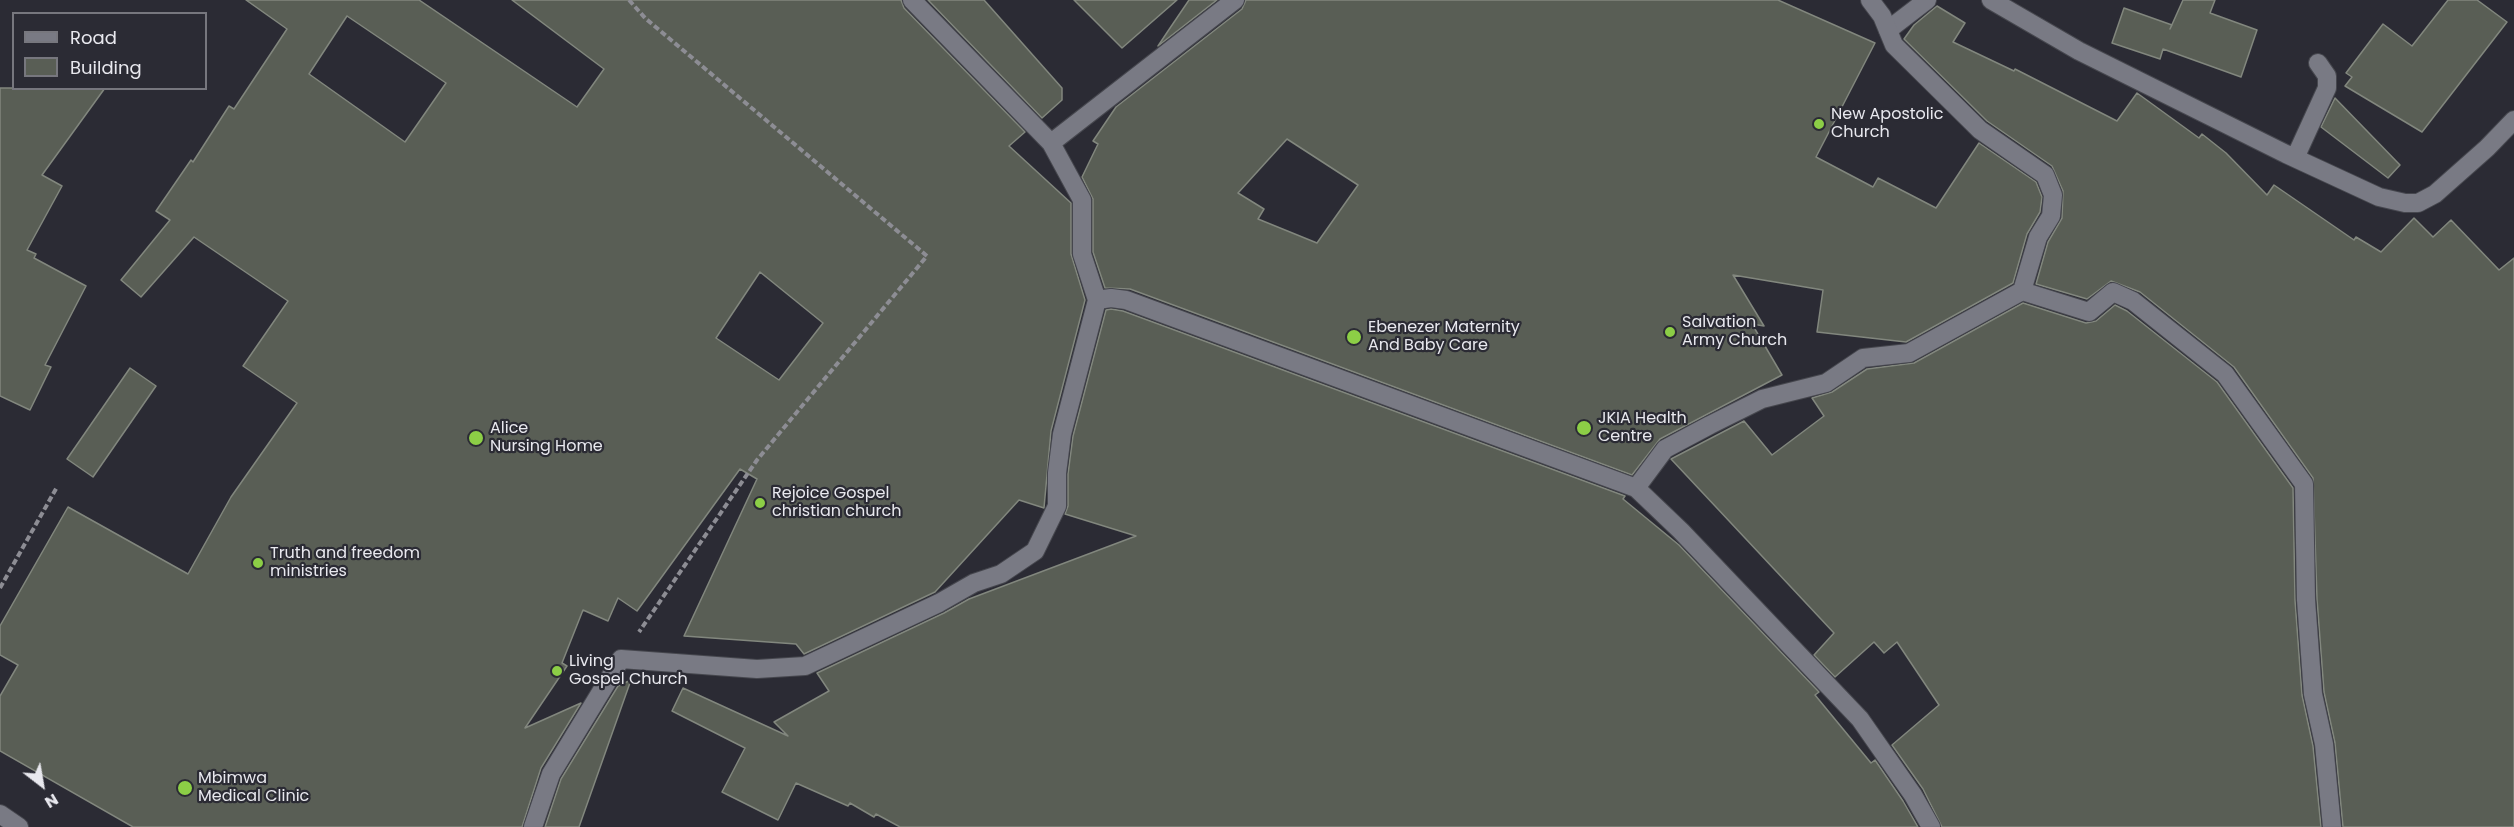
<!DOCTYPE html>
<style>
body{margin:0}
#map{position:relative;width:2514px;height:827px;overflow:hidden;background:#2b2b34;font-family:Poppins,sans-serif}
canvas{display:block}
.legend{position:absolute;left:12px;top:12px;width:195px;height:78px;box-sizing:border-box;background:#2b2b34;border:2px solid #77777e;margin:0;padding:8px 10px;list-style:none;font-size:18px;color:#e8e8ee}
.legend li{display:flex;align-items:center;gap:12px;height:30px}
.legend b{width:30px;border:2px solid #77777e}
.north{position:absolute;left:12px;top:755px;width:60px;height:60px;-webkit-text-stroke:4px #2b2b34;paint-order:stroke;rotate:149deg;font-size:16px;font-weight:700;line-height:24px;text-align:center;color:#e8e8ee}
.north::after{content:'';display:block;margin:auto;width:21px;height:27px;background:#e8e8ee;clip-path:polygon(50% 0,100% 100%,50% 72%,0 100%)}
</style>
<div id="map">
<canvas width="2514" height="827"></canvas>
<ul class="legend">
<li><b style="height:8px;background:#797a84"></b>Road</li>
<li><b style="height:16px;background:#595e55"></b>Building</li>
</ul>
<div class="north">N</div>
</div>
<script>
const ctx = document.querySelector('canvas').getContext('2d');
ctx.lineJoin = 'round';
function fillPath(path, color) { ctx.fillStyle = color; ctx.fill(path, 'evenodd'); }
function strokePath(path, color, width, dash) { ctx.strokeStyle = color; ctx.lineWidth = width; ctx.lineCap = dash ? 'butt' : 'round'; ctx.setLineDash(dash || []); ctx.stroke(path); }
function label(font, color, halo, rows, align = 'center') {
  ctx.font = font + ' Poppins,sans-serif'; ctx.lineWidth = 4.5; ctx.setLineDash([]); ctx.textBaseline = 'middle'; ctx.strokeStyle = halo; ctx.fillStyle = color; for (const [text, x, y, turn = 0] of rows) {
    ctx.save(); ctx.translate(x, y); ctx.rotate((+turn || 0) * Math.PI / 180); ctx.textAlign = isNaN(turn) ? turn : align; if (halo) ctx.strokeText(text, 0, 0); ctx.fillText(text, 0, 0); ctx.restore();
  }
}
const building = new Path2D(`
 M 246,0 L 419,0 L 577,107 L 604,69 L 512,0 L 901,0 L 904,8 L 1025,132 L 1009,146 L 1071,203 L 1071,254 L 1085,300 L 1051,431 L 1044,508 L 1019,500 L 935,592 L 804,654 L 796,644 L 684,636 L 757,479 L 740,469 L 637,611 L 618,598 L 608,621 L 583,610 L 562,663 L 567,666 L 525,728 L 581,703 L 541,768 L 522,827 L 133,827 L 0,751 L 0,696 L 18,665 L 0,655 L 0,626 L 68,507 L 188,574 L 231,497 L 297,403 L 243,366 L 288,301 L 194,237 L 141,297 L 121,280 L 170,220 L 156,211 L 191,160 L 193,162 L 229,106 L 234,109 L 287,29 ZM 347,16 L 446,83 L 405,142 L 309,74 ZM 760,272 L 823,323 L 779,380 L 716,338 Z
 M 928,0 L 984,0 L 1062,88 L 1062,100 L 1042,118 Z
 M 1074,0 L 1177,0 L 1122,48 Z
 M 1189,0 L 1217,0 L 1158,46 L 1168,31 Z
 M 1246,0 L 1778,0 L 1875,43 L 1816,157 L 1873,187 L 1878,178 L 1936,208 L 1979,143 L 2036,182 L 2042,197 L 2040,212 L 2027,234 L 2013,283 L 1906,342 L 1817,332 L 1823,290 L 1733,275 L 1764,326 L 1752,324 L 1782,375 L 1660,439 L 1632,475 L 1130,289 L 1105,288 L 1093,252 L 1093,199 L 1082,177 L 1098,144 L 1093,141 L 1116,107 L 1242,9 ZM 1287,139 L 1358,185 L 1317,243 L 1258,219 L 1264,209 L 1238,193 Z
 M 2183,0 L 2215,0 L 2210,13 L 2257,30 L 2241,77 L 2163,49 L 2160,59 L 2112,43 L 2124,8 L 2172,25 L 2170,29 Z
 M 2448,0 L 2477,0 L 2507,22 L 2422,132 L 2345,86 L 2352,77 L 2346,73 L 2383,24 L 2412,46 Z
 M 1937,6 L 1965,23 L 1953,42 L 2014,71 L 2015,69 L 2117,121 L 2137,93 L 2199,138 L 2202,134 L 2226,153 L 2267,195 L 2274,185 L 2354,240 L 2356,237 L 2381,252 L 2414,218 L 2433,237 L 2451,220 L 2499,270 L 2514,258 L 2514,827 L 2343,827 L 2335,743 L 2324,692 L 2317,599 L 2313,478 L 2234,367 L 2140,292 L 2111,281 L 2087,299 L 2036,284 L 2048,242 L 2062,218 L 2063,191 L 2052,166 L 1987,121 L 1904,39 L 1914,25 Z
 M 0,88 L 105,88 L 42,175 L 62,186 L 27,250 L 36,254 L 34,258 L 86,286 L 45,365 L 51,367 L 30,410 L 0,396 Z
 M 2335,98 L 2400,165 L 2388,178 L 2321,127 Z
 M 2023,303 L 2086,323 L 2096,321 L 2115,305 L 2127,311 L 2217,382 L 2293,488 L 2295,600 L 2302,695 L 2313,746 L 2321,827 L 1942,827 L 1923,789 L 1892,745 L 1939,705 L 1897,642 L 1884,653 L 1874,642 L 1835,677 L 1814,655 L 1834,633 L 1671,459 L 1744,421 L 1772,455 L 1824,416 L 1812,398 L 1832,392 L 1867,369 L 1914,363 Z
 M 1111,309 L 1123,311 L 1625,496 L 1623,499 L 1679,545 L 1819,692 L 1815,695 L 1871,763 L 1875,760 L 1903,801 L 1918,827 L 900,827 L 876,814 L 874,817 L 850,803 L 848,806 L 796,783 L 778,820 L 722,792 L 745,748 L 672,711 L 683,688 L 788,736 L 774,722 L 829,691 L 817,673 L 944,613 L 969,599 L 1136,536 L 1065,514 L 1068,506 L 1068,474 L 1073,436 L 1106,310 Z
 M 130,368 L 156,386 L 93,477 L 67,459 Z
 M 631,680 L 579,827 L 545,827 L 561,779 L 618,686 Z`);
fillPath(building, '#595e55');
strokePath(building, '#82877e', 1.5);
const service = new Path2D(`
 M 1991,0 L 2079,51 L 2286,154 L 2379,197 L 2405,203 L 2418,203 L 2435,194 L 2487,148 L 2514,120
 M 1888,30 L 1927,0
 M 2295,158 L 2327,88 L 2327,76 L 2318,63`);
const minor = new Path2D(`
 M 1051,143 L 1235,0
 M 2022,291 L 2089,312 L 2113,292 L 2133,301 L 2225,374 L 2304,484 L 2306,600 L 2313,694 L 2324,744 L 2332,827
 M 1097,300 L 1111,298 L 1126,300 L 1636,488 L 1681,531 L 1860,719 L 1913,795 L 1931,827
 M 1636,488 L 1665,449 L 1710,425 L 1762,399 L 1826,383 L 1863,358 L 1909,353 L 2022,291 L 2038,237 L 2051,216 L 2053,195 L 2045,175 L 1980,130 L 1894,45 L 1882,16 L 1870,0
 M 0,814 L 19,827
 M 533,827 L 551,774 L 621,659 L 757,669 L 805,666 L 939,603 L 974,583 L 1001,574 L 1035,551 L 1057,506 L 1057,473 L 1062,434 L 1097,300 L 1082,254 L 1082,200 L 1051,143 L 912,0`);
strokePath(service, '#46474e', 20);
strokePath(minor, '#46474e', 20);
strokePath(new Path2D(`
 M 629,0 L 645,18 L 927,256 L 757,460 L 639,632
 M 0,588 L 57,487`), '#8d8d94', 4, [6, 3]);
strokePath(service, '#797a84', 18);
strokePath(minor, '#797a84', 18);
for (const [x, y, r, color] of [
 [1819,124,6,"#8cce46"],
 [1670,332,6,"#8cce46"],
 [1354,337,8,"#8cce46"],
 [1584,428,8,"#8cce46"],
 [476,438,8,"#8cce46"],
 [760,503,6,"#8cce46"],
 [258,563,6,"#8cce46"],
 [557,671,6,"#8cce46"],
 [185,788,8,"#8cce46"]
]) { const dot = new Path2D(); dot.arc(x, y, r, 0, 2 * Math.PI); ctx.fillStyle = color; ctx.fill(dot); strokePath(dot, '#2b2b34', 2); }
label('16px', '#e8e8ee', '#2b2b34', [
 ["New Apostolic",1831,115],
 ["Church",1831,133],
 ["Salvation",1682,323],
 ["Army Church",1682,341],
 ["Ebenezer Maternity",1368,328],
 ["And Baby Care",1368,346],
 ["JKIA Health",1598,419],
 ["Centre",1598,437],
 ["Alice",490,429],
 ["Nursing Home",490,447],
 ["Rejoice Gospel",772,494],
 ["christian church",772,512],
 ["Truth and freedom",270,554],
 ["ministries",270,572],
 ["Living",569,662],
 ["Gospel Church",569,680],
 ["Mbimwa",198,779],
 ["Medical Clinic",198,797]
], 'left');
</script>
